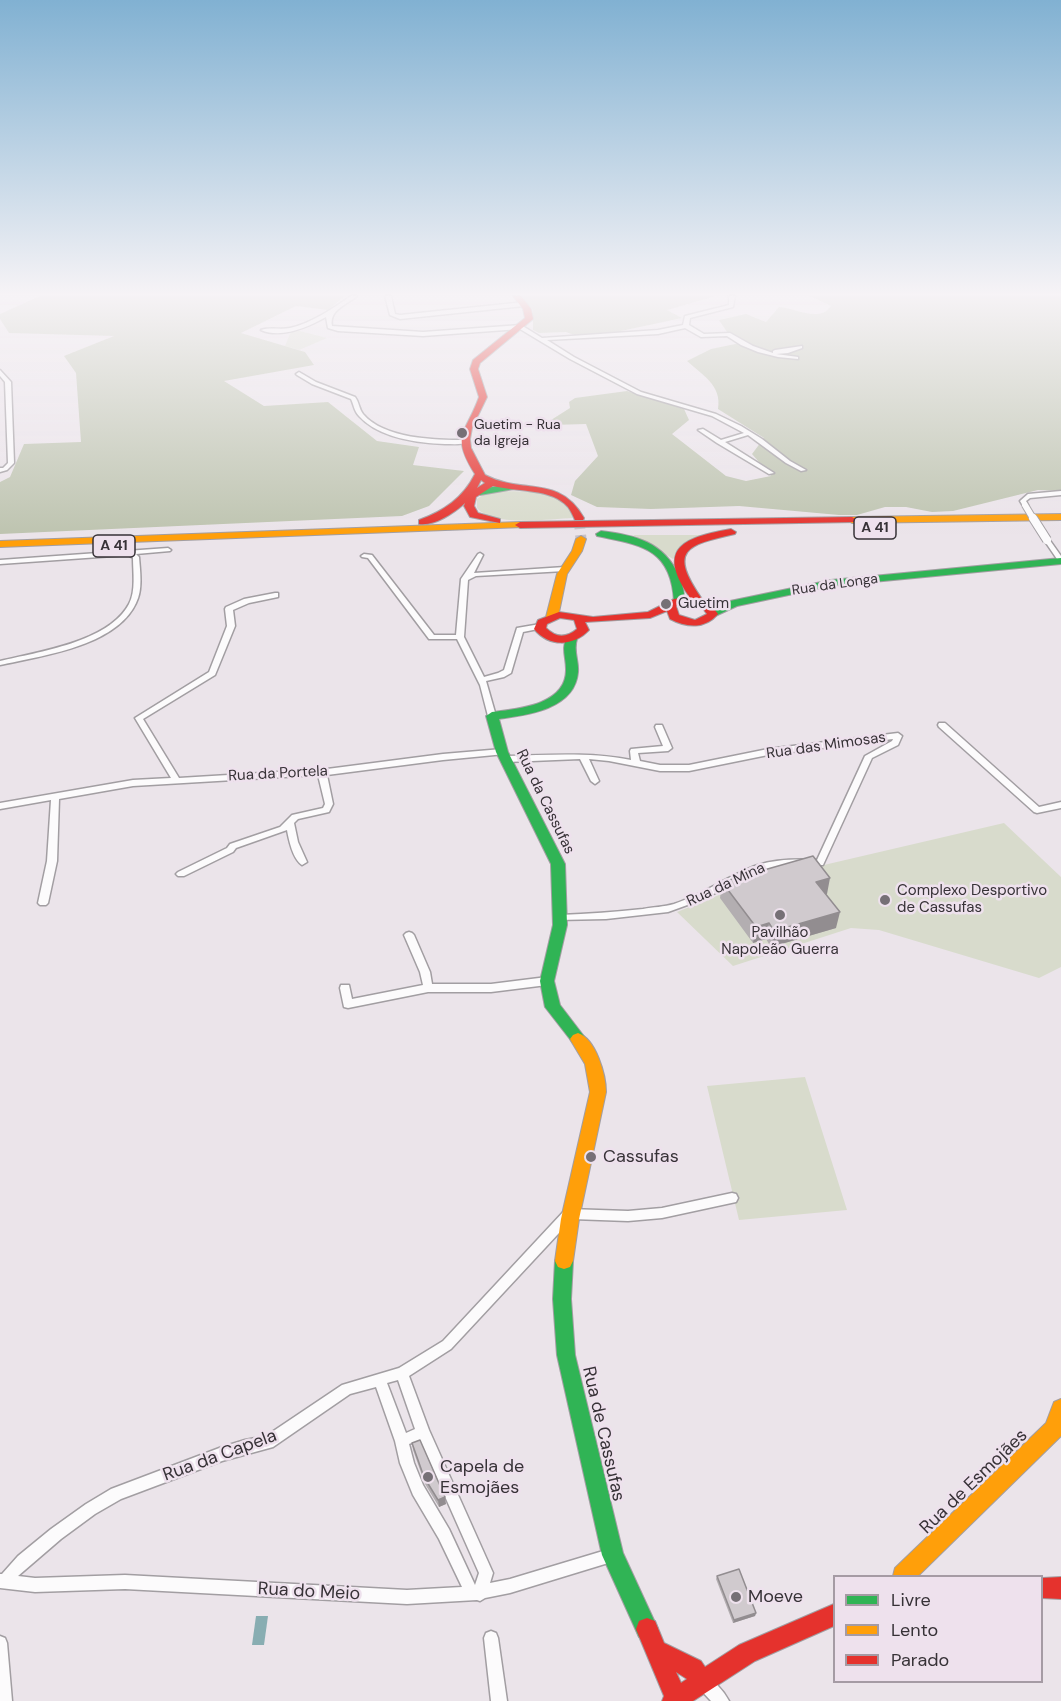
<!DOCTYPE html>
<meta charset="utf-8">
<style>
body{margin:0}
#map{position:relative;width:1061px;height:1701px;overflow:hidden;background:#ebe4ea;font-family:"DM Sans",sans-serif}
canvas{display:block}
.legend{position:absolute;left:833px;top:1575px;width:210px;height:108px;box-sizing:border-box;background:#eee1ed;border:2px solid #a59ba4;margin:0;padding:8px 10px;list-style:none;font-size:18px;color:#373237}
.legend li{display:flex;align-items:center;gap:12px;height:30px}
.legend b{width:30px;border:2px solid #a59ba4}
</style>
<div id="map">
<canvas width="1061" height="1701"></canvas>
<ul class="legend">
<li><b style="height:8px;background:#30b455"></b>Livre</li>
<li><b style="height:8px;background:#ff9f0a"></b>Lento</li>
<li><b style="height:8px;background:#e5322d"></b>Parado</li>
</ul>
</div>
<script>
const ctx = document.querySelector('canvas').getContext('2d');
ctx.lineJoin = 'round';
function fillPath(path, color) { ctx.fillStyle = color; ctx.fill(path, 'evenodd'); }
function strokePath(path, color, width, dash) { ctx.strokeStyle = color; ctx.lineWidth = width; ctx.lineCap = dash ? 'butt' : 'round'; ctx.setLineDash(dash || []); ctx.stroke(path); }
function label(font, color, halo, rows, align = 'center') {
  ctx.font = font + ' "DM Sans",sans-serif'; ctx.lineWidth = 5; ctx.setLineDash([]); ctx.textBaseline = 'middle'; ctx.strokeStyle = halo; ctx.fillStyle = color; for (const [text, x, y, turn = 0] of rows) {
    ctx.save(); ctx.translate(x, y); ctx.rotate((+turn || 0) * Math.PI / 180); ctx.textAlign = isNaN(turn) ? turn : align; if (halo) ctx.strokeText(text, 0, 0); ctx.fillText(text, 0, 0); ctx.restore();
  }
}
fillPath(new Path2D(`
 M 296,330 L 327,338 L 299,350 L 285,346 L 291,331 Z
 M 498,491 C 524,492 564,488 573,518 C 549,519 493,527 477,508 L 477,499 L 486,493 Z
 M 633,535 L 704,535 L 673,559 Z
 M 1004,823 L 1061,877 L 1061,967 L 1039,978 L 879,930 L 851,928 L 733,966 L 677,912 L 719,895 L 770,867 L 811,868 Z
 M 805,1077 L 847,1210 L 739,1220 L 707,1086 Z`), '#d8dbcc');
fillPath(new Path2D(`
 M 40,296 L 345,296 L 328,310 L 296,306 L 241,333 L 305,352 L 314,365 L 224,381 L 264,406 L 328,402 L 377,441 L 419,447 L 413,465 L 464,471 L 429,506 L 402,516 L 0,534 L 0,482 L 10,477 L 24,444 L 81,442 L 76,373 L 64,356 L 114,336 L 9,333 L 0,319 L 0,314 Z
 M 521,296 L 716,296 L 667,310 L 682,318 L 621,331 L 622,333 L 574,335 L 566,332 L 539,333 L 533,330 L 533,310 Z
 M 810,296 L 1061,296 L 1061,491 L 1038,490 L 953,511 L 932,512 L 906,507 L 885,507 L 857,515 L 839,515 L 739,506 L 651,509 L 597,507 L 571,495 L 575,481 L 598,456 L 586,424 L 551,425 L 551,420 L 570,408 L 569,402 L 575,398 L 627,391 L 684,409 L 689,420 L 672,434 L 726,476 L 746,481 L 771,476 L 752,454 L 764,438 L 718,409 C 722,385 702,375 687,361 L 711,349 L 740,343 L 729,335 L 719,320 L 746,314 L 766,322 L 779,307 C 795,308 820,323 831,306 Z`), '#bec4b0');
fillPath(new Path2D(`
 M 256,1616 L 268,1616 L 264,1645 L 252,1645 Z`), '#88adb2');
strokePath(new Path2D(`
 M 579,518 L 581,539`), '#c7c0c6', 11, [11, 6]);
const street = new Path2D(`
 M 351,296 L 357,296 C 346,305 329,310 332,326 L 423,332 L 521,325 L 542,338 L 658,330 L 683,325 L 685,316 L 729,305 L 729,296 L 735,296 L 733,307 L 690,318 L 689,325 L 704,334 L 730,333 L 753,346 L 773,353 L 773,351 L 775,350 L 802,346 L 802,348 L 788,353 L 776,354 L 798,357 L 798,359 L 778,357 L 758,352 L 741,345 L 727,336 L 701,337 L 685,328 L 658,334 L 547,340 L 574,357 L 641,392 L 716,414 L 741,426 L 762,439 L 790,461 L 806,470 L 801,471 L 786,463 L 748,435 L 725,442 L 774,473 L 769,474 L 717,443 L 698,430 L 703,429 L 721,440 L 744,433 L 712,416 L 637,394 L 570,359 L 520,329 L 423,336 L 338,331 L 328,328 L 326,317 C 308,327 282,339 261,330 C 270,327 281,330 290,328 C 312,323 332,309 351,296 Z
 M 385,296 L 391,296 L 395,314 L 400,315 L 524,302 L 527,304 L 524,306 L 400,319 L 390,315 Z
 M 0,370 L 11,382 L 14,463 L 7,470 L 0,472 L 0,468 L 3,468 L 8,463 L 5,382 L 0,376 Z
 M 299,372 L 316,382 L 355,397 C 359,402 359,409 363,414 C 384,439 435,440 465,440 L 468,442 C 462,445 453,444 445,444 C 417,443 379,438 359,416 C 354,411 354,405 351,399 L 312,384 L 297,375 L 296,374 Z
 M 1061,491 L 1061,495 L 1030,498 L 1026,501 L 1028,505 L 1025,507 L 1023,506 L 1020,501 L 1028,494 Z
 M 1047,538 L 1049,539 L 1061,556 L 1061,563 L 1059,562 L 1044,540 Z
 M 168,548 L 171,550 L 170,551 L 136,554 L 139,557 C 140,571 143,590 136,603 C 116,646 42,656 0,665 L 0,661 C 38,652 109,642 129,604 C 136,591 133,572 133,558 L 128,555 L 0,564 L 0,560 Z
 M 480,553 L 483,555 L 474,573 L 565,567 L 568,569 L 565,571 L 476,576 L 468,580 L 464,637 L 484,677 L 498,673 L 504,670 L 517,628 L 540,624 L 544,626 L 543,628 L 523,632 L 511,673 L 504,677 L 486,681 L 496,716 L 492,718 L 488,716 L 480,685 L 457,639 L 429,639 L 368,558 L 362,557 L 361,556 L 364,554 L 372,555 L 434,635 L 456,635 L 461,579 L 478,554 Z
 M 275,593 L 278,593 L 278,597 L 249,603 L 233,610 L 235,626 L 215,675 L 143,719 L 179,778 L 327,769 L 443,754 L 502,749 L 505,750 L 506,752 L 505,754 L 443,760 L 327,775 L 333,804 L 329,812 L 298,819 L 294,823 L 298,842 L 307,862 L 302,865 C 293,859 289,841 287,830 L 236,848 L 233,852 L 184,876 L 178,876 L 176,874 L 178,872 L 227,848 L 230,844 L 280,827 L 292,815 L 323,808 L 325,804 L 318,775 L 133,786 L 59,799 L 57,861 L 48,903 L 46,905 L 40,905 L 38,903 L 47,861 L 51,800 L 0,809 L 0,803 L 133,780 L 171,778 L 135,718 L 209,672 L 227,626 L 225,609 L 226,607 L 244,599 Z
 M 939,723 L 945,723 L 1039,807 L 1061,802 L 1061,808 L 1037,813 L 1034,812 L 939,727 L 938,725 Z
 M 656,725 L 662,725 L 672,748 L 668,751 L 638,753 L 640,761 L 660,765 L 689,765 L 768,749 L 898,733 L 902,736 L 898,745 L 872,758 L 823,865 L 797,865 L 778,867 L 763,870 L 701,900 L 668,912 L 606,919 L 557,920 L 555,918 L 557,916 L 560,915 C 588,914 615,912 643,909 C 653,907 664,907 674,904 C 704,894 729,875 758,865 C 777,859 797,859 817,860 L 865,756 L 892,741 L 893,739 L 768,755 L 689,771 L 660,771 L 609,761 L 589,759 L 599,781 L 595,784 L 591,781 L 580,759 L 507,762 L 503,759 L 507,756 C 549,755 590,752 631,760 L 630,751 L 631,749 L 663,746 L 655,727 Z
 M 409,932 L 412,933 L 414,935 L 430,972 L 432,984 L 491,984 L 547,977 L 551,978 L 552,981 L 551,984 L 547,985 L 491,992 L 428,992 L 348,1008 L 344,1007 L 340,988 L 341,985 L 349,985 L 352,999 L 423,985 L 420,972 L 404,935 L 406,933 Z
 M 732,1193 L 736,1194 L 738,1198 L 736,1202 L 662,1218 L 628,1221 L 572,1219 L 451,1349 L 409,1376 L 429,1430 L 493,1573 L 490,1583 L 510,1579 L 613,1548 L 618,1550 L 620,1555 L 618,1560 L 510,1593 L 485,1598 L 480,1601 L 477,1600 L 407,1604 L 125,1589 L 35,1592 L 0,1588 L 0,1574 L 2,1574 L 18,1556 L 51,1529 L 86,1504 L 111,1489 L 222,1447 L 245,1440 L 266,1436 L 342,1385 L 399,1368 L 443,1341 L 565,1210 L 569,1209 L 628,1211 L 662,1208 ZM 398,1380 L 415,1429 L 406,1433 L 387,1383 ZM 376,1387 L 395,1441 L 400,1463 L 413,1495 L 439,1539 L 462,1587 L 407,1590 L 125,1575 L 35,1578 L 18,1576 L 61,1539 L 95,1514 L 121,1499 L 222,1461 L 273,1447 L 350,1394 ZM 420,1440 L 479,1573 L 475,1585 L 449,1529 L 423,1485 L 414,1463 L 409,1444 Z
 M 491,1631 L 496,1633 L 498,1638 L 507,1701 L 491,1701 L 484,1638 L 486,1633 Z
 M 0,1636 L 5,1638 L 7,1643 L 12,1701 L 0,1701 Z
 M 703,1675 C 713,1679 724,1691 729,1701 L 711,1701 L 698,1687 L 696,1682 L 698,1677 Z`);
const fast = new Path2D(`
 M 511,484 L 514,485 L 514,489 L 480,495 L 475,492 L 480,489 Z
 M 601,531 C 635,535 664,542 679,576 C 682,584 686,595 683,603 L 675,603 L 674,601 C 671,547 639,545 597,536 L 596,534 Z
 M 1061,558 L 1061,564 L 831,586 L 737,606 L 713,617 L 708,614 L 730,601 L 831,580 Z
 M 571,636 L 577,639 C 573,651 579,660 578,672 C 575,709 528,715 499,719 L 508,752 L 565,864 L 567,925 L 554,981 L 560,1005 L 586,1039 L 583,1043 L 578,1045 L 573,1043 L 545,1007 L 540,981 L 553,925 L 551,864 L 496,752 L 486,716 L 492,712 C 518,709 567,705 566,669 C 566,657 561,648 567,637 Z
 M 564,1253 L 570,1255 L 573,1261 L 571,1299 L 575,1355 L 623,1553 L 658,1629 L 655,1637 L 647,1640 L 639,1637 L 602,1555 L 557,1355 L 553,1299 L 555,1261 L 558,1255 Z`);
const slow = new Path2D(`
 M 1061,514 L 1061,520 L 852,523 L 847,520 L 852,517 Z
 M 520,522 L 525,525 L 524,527 L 0,547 L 0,541 Z
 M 581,536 L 586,539 L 582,551 L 567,574 L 558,617 L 552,620 L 548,619 L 546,617 L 557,574 L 572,551 L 576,539 Z
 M 578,1033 C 596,1039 606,1075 606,1092 L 579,1219 L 573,1261 L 570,1267 L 564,1269 L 558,1267 L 555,1261 L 561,1219 L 590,1092 L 585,1064 L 570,1039 L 573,1035 Z
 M 1061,1399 L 1061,1436 L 918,1576 L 893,1576 L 895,1568 L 1046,1423 L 1054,1402 Z`);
const jam = new Path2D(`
 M 513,296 L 521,296 L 531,309 L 533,319 L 480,363 L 478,369 L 487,397 L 472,428 L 470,439 L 471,448 L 485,475 C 523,495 559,474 584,518 L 583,520 L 575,520 C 573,516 571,511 568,507 C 552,488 516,492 493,486 L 476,497 L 474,506 L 478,513 L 500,519 L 500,523 L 470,517 L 464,506 L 465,503 C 454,513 435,526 419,524 L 419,520 C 444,511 463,498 475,474 C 450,434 466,434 479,397 L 470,369 L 473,360 L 525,318 L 523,309 ZM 481,480 L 485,483 L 477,488 Z
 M 852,517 L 857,520 L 856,522 L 520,528 L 515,525 L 520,522 Z
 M 731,529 L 736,532 L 735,534 C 686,545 668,550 702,599 L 708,601 L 718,614 C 705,629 687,628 670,619 L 667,611 L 650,618 L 585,622 L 589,630 C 573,647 549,647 534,629 L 538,620 L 559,612 L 593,617 L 648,612 L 674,599 L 689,596 C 655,547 686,537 731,529 ZM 688,602 L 700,605 L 707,614 L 695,620 L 679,615 L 676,606 ZM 560,618 L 574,620 L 577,629 C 566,638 556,638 546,628 L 547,624 Z
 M 1061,1577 L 1061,1599 L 1042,1598 L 1042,1578 Z
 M 834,1604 L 834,1626 L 755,1661 L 693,1701 L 662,1701 L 664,1696 L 636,1629 L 639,1621 L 647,1618 L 655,1621 L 664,1643 L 701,1661 L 705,1667 L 739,1645 ZM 676,1672 L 687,1679 L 681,1683 Z`);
strokePath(street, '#a29ea2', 3);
strokePath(fast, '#a29ea2', 2);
strokePath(slow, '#a29ea2', 2);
strokePath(jam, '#a29ea2', 2);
fillPath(street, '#fcfbfc');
fillPath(fast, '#30b455');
fillPath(slow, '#ff9f0a');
fillPath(jam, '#e5322d');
const streetBridgeFar1 = new Path2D(`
 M 1025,505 L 1034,520`);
const streetBridge = new Path2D(`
 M 1033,518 L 1047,540`);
strokePath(streetBridgeFar1, '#a29ea2', 8, []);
strokePath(streetBridge, '#a29ea2', 10, []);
strokePath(streetBridgeFar1, '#fcfbfc', 6);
strokePath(streetBridge, '#fcfbfc', 8);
fillPath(new Path2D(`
 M 722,882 L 827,894 L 826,894 L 836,928 L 771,947 L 766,939 L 753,943 L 720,898 Z
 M 412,1443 L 446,1504 L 439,1507 L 425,1484 L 413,1450 Z
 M 717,1576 L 756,1613 L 755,1616 L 733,1623 L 716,1579 Z`), '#b3aeb1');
fillPath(new Path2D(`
 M 830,878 L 827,894 L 813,898 L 816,882 Z
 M 840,912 L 836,928 L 771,947 L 774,931 Z
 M 769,923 L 766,939 L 753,943 L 756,927 Z
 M 445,1497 L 446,1504 L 439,1507 L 438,1500 Z
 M 756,1613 L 755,1616 L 733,1623 L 734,1620 Z`), '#928d90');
const building = new Path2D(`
 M 813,856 L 830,878 L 816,882 L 840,912 L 774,931 L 769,923 L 756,927 L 722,882 Z
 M 420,1440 L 445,1497 L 438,1500 L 424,1477 L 412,1443 Z
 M 739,1569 L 756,1613 L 734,1620 L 717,1576 Z`);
fillPath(building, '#d0cace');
strokePath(building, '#928d90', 1.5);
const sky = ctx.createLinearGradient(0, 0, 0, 534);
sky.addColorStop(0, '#81b1d2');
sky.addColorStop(0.55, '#f6f3f6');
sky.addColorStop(1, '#f6f3f600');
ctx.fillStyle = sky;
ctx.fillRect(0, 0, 1061, 534);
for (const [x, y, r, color] of [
 [462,433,6,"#767076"],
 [666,604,6,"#767076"],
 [885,900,6,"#767076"],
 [780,915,6,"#767076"],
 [591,1157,6,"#767076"],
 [428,1477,6,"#767076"],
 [736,1597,6,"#767076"]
]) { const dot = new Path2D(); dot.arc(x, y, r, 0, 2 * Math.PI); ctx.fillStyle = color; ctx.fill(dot); strokePath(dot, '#eee1ed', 2); }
label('14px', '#373237', '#eee1ed', [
 ["Guetim - Rua",474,425],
 ["da Igreja",474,441]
], 'left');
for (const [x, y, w] of [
 [875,528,42],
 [114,546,42]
]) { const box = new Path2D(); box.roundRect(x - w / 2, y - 11, w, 22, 4.5); ctx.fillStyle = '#eee1ed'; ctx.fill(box); strokePath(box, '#373237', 1.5); }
label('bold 14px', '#373237', null, [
 ["A 41",875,528],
 ["A 41",114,546]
]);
label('14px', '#373237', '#eee1ed', [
 ["Rua da Longa",835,585,-8]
]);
label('15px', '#373237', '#eee1ed', [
 ["Guetim",678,604],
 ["Complexo Desportivo",897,891],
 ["de Cassufas",897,908],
 ["Pavilhão",780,933,"center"],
 ["Napoleão Guerra",780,950,"center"]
], 'left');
label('15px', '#373237', '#eee1ed', [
 ["Rua das Mimosas",826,746,-8],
 ["Rua da Portela",278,774,-3],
 ["Rua da Cassufas",545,802,64],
 ["Rua da Mina",726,885,-25]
]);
label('18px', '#373237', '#eee1ed', [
 ["Cassufas",603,1157],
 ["Capela de",440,1467],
 ["Esmojães",440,1488],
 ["Moeve",748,1597]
], 'left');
label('18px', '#373237', '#eee1ed', [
 ["Rua de Cassufas",603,1434,77],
 ["Rua da Capela",220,1456,-20],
 ["Rua de Esmojães",974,1482,-44],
 ["Rua do Meio",309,1592,3]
]);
</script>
